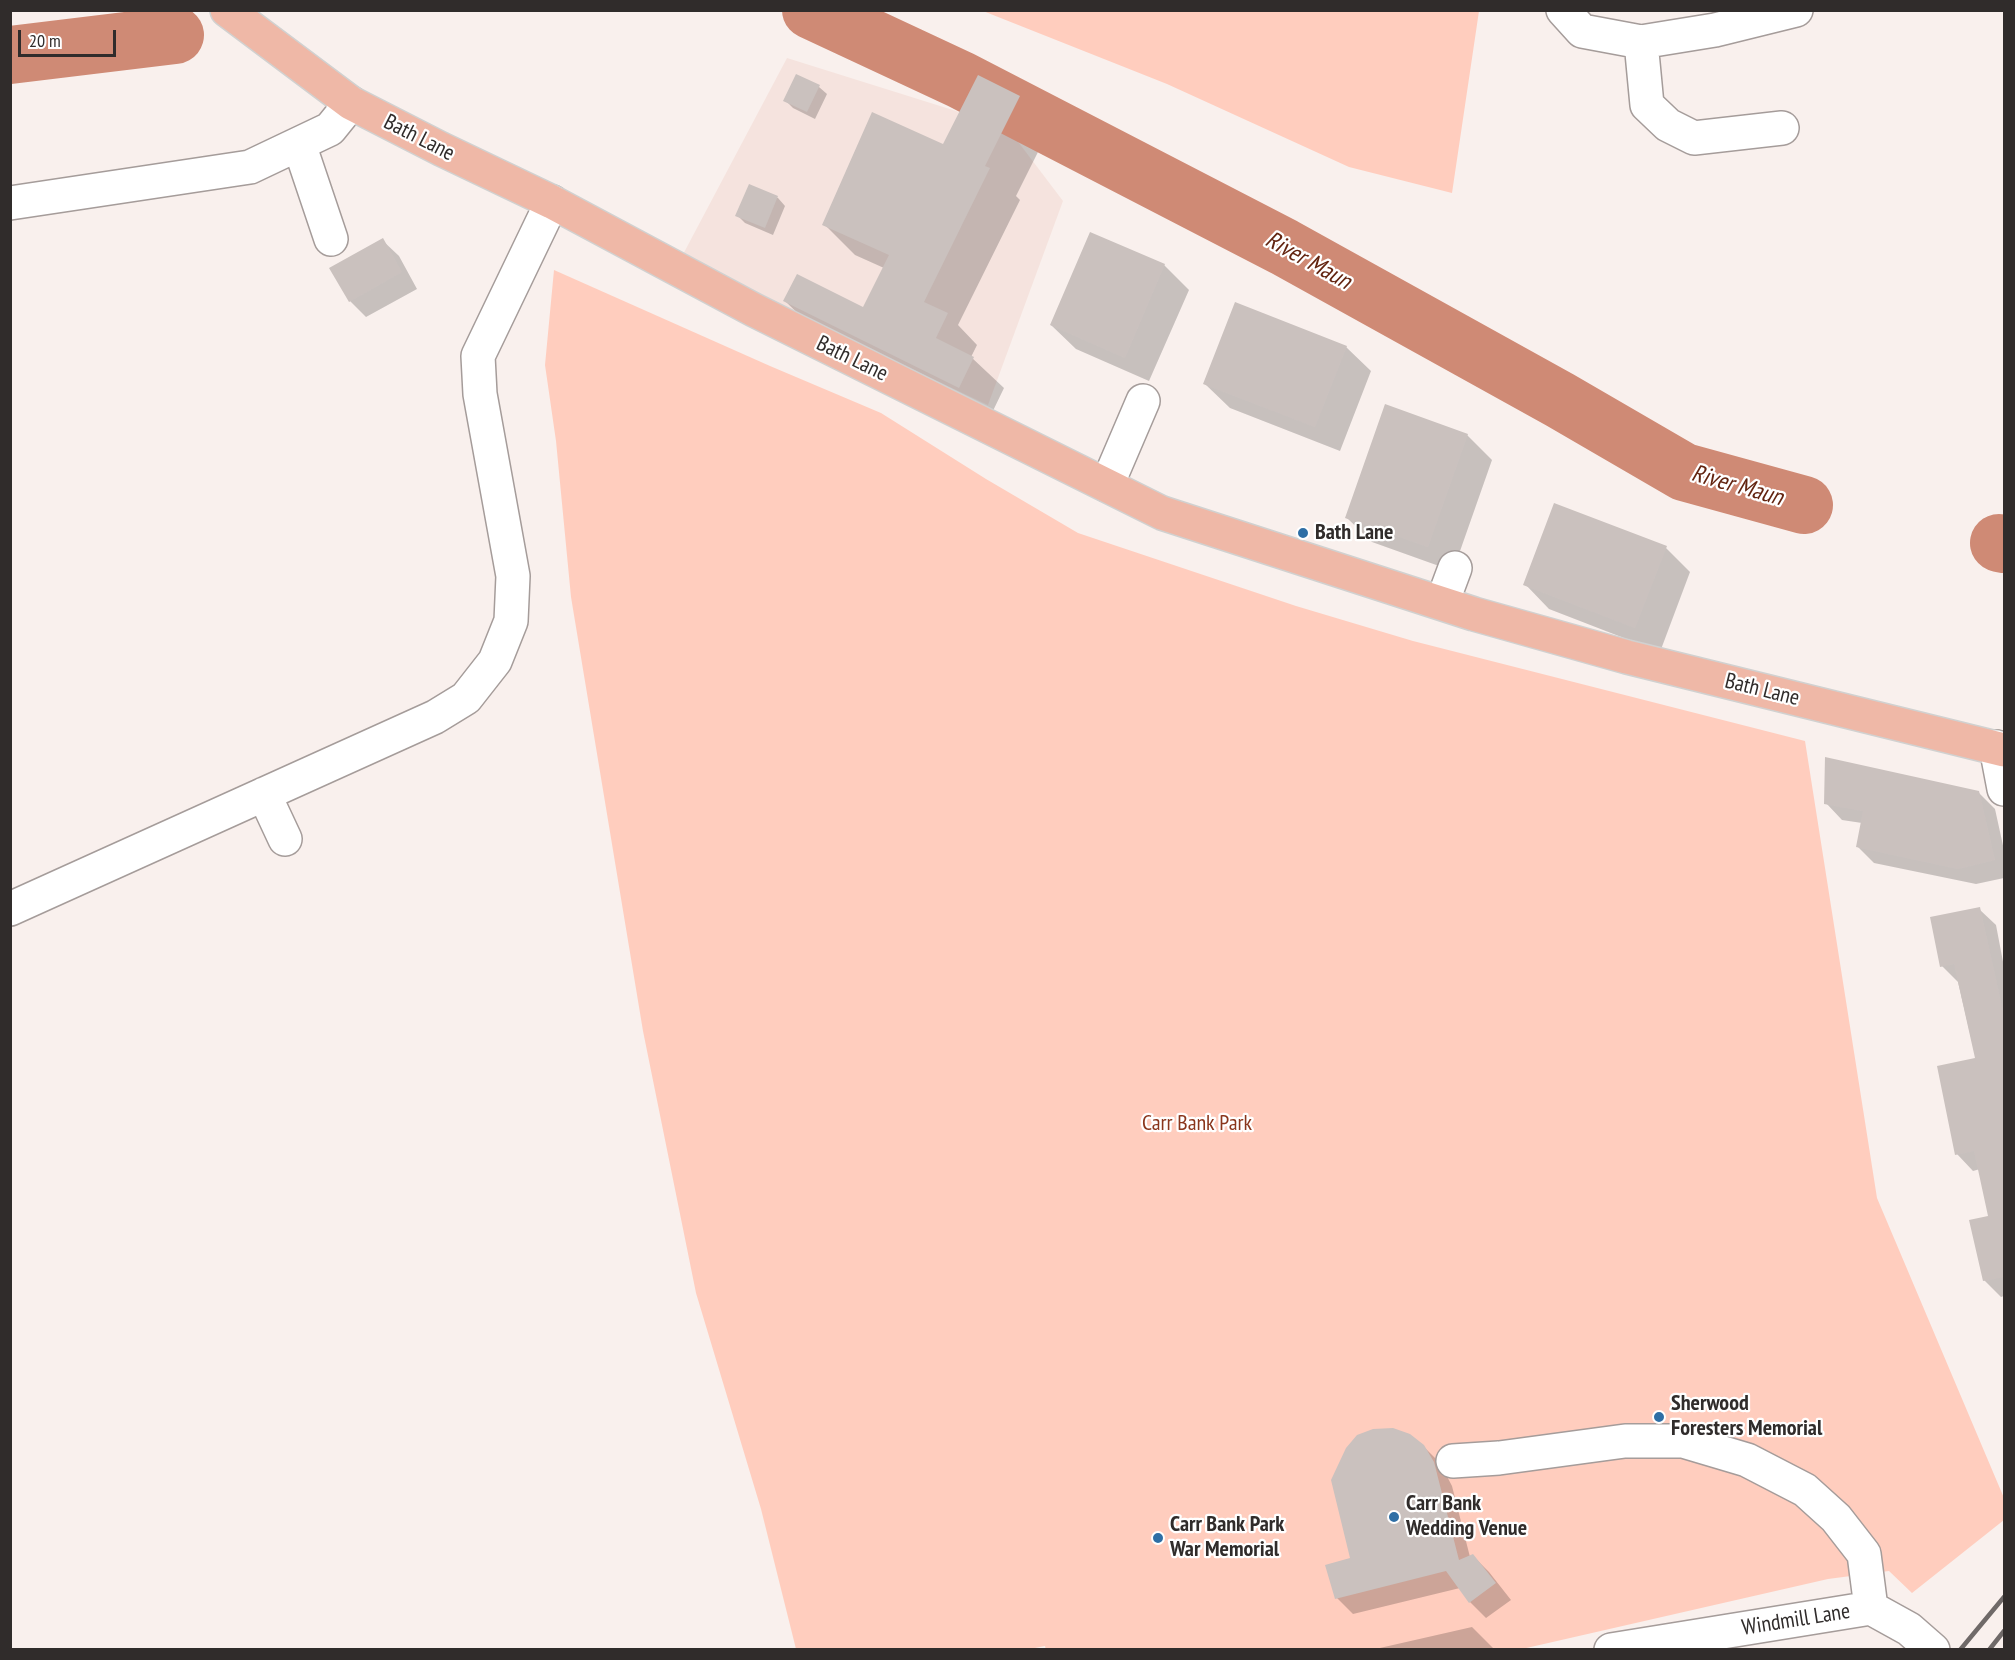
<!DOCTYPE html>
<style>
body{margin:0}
#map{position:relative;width:2015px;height:1660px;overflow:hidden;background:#f9f0ed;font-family:"PT Sans Narrow",sans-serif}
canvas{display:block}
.frame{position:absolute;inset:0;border:12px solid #302c2b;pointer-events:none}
.scale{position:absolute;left:18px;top:30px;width:98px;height:27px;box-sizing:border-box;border:3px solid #302c2b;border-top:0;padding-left:8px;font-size:18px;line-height:21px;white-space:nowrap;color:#302c2b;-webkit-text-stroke:4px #fff;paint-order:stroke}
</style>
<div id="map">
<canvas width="2015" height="1660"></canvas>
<div class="frame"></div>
<div class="scale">20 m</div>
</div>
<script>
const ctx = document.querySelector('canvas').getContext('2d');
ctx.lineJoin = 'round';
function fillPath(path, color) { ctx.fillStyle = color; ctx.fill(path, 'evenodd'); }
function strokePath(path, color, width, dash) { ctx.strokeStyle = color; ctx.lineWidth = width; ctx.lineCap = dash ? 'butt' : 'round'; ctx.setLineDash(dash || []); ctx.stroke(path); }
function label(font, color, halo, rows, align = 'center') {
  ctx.font = font + ' "PT Sans Narrow",sans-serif'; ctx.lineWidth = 4.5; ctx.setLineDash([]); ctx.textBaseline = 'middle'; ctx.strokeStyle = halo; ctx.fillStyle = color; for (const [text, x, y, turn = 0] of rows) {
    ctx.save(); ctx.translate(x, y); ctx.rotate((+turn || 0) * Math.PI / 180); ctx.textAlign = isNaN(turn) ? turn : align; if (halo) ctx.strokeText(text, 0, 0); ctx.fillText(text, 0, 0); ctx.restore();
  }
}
fillPath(new Path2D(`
 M 787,58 L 956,111 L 1016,139 L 1063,201 L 988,405 L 680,260 Z`), '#f5e3de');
fillPath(new Path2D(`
 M 983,11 L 1479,11 L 1452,193 L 1349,167 L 1167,84 Z
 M 554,270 L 770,366 L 881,413 L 986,479 L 1078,533 L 1296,606 L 1413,641 L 1805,741 L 1877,1198 L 2004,1498 L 2004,1520 L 1912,1593 L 1889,1571 L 1828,1579 L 1522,1649 L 1046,1650 L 1045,1646 L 1025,1650 L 796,1649 L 761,1509 L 696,1293 L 643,1031 L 571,597 L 556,441 L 545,365 Z`), '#ffcdbe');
fillPath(new Path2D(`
 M 797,76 L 819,87 L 827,94 L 815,119 L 793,108 L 785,100 Z
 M 1019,97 L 1050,128 L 1016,196 L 1020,200 L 958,325 L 977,345 L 971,357 L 1004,388 L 990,417 L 816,331 L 785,301 L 864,309 L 884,268 L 855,255 L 824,224 Z
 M 750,186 L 778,198 L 785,206 L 773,235 L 745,223 L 737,215 Z
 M 382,240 L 399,256 L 417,289 L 366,317 L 350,301 Z
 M 1164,265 L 1189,290 L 1149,381 L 1076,349 L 1051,325 Z
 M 1346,347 L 1371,371 L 1340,451 L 1230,408 L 1205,384 Z
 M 1467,435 L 1492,460 L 1453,571 L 1372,542 L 1347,518 Z
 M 1666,548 L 1690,572 L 1660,652 L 1549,609 L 1525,584 Z
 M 1978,792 L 1995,809 L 2004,850 L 2004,878 L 1976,884 L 1874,863 L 1857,846 L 1862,823 L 1842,820 L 1826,803 Z
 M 1979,909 L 1996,925 L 2004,967 L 2004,1296 L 2001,1297 L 1984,1280 L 1990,1218 L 1980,1169 L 1973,1171 L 1957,1154 L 1976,1059 L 1958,982 L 1942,966 Z
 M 1423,1446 L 1440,1463 L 1452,1486 L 1470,1557 L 1473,1556 L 1489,1572 L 1511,1600 L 1486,1618 L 1470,1602 L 1460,1588 L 1353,1614 L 1337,1598 L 1352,1559 Z
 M 1472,1627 L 1495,1650 L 1371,1650 Z`), '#0003');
strokePath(new Path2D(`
 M 811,10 L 961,80 L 1284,247 L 1560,400 L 1684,472 L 1804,505
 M 10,55 L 175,35
 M 1999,543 L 2004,544`), '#cf8a75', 58);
fillPath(new Path2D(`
 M 796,74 L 820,85 L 807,112 L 783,101 Z
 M 978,75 L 1020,96 L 985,166 L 990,168 L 924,302 L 948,313 L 936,338 L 974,357 L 959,388 L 783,301 L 797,274 L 863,307 L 889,255 L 822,225 L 872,112 L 943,144 Z
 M 749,184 L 778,196 L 765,228 L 735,216 Z
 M 1090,232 L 1165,264 L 1125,358 L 1050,325 Z
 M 383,238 L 402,272 L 349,302 L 329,268 Z
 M 1235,302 L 1347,346 L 1315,427 L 1203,384 Z
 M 1385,404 L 1468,434 L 1428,547 L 1345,518 Z
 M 1554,503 L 1667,546 L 1635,628 L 1523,585 Z
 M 1825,757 L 1979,791 L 1995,860 L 1958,869 L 1856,847 L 1863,811 L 1824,804 Z
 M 1980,907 L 2004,1016 L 2004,1277 L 1983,1281 L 1969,1220 L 1988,1216 L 1974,1151 L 1955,1155 L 1937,1066 L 1975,1058 L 1954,964 L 1940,967 L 1930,917 Z
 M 1393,1428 L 1410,1434 L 1424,1445 L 1434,1462 L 1459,1560 L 1473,1554 L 1496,1583 L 1469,1603 L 1446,1571 L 1335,1599 L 1325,1565 L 1350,1558 L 1331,1480 L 1346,1448 L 1357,1435 L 1373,1429 Z`), '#cac1be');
const minor = new Path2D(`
 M 1563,10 L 1582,31 L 1641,42 L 1715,30 L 1796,10
 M 1641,42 L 1647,105 L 1668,125 L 1694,138 L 1782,128
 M 299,144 L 331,239
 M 10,203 L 250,167 L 330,129 L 351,103
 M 1107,485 L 1143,401
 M 1442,603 L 1455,568
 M 1996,747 L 2004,789
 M 264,794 L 285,839
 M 10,909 L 435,717 L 466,698 L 495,661 L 511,621 L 513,576 L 480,394 L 478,356 L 552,202
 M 1453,1461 L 1499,1458 L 1625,1441 L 1683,1441 L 1747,1460 L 1805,1490 L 1836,1518 L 1864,1554 L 1871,1608
 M 1611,1650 L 1871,1608 L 1909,1629 L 1933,1650`);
const major = new Path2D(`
 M 227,10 L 351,103 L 441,149 L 552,202 L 754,310 L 1162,513 L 1474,614 L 1627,657 L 2004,750`);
strokePath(minor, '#a59c9a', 36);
strokePath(major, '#d1d1d0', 36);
strokePath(minor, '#fff', 33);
strokePath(major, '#efb8a7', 33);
strokePath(new Path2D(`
 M 1960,1650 L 2004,1597
 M 1989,1650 L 2004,1631`), '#6f6968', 4.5);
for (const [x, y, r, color] of [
 [1303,533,6,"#2e6ea5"],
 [1659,1417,6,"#2e6ea5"],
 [1394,1517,6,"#2e6ea5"],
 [1158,1538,6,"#2e6ea5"]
]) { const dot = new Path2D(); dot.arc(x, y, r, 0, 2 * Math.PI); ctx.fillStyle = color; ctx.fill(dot); strokePath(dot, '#fff', 2); }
label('22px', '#302c2b', '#fff', [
 ["Bath Lane",419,138,27],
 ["Bath Lane",852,359,26],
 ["Bath Lane",1762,690,14],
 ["Windmill Lane",1796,1620,-9]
]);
label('bold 22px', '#302c2b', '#fff', [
 ["Bath Lane",1315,533],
 ["Sherwood",1671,1404],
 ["Foresters Memorial",1671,1429],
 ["Carr Bank",1406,1504],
 ["Wedding Venue",1406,1529],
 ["Carr Bank Park",1170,1525],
 ["War Memorial",1170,1550]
], 'left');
label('22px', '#8a361c', '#fff', [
 ["Carr Bank Park",1197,1124]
]);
label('italic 24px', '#632410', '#fff', [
 ["River Maun",1308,261,29],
 ["River Maun",1737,486,16]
]);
</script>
